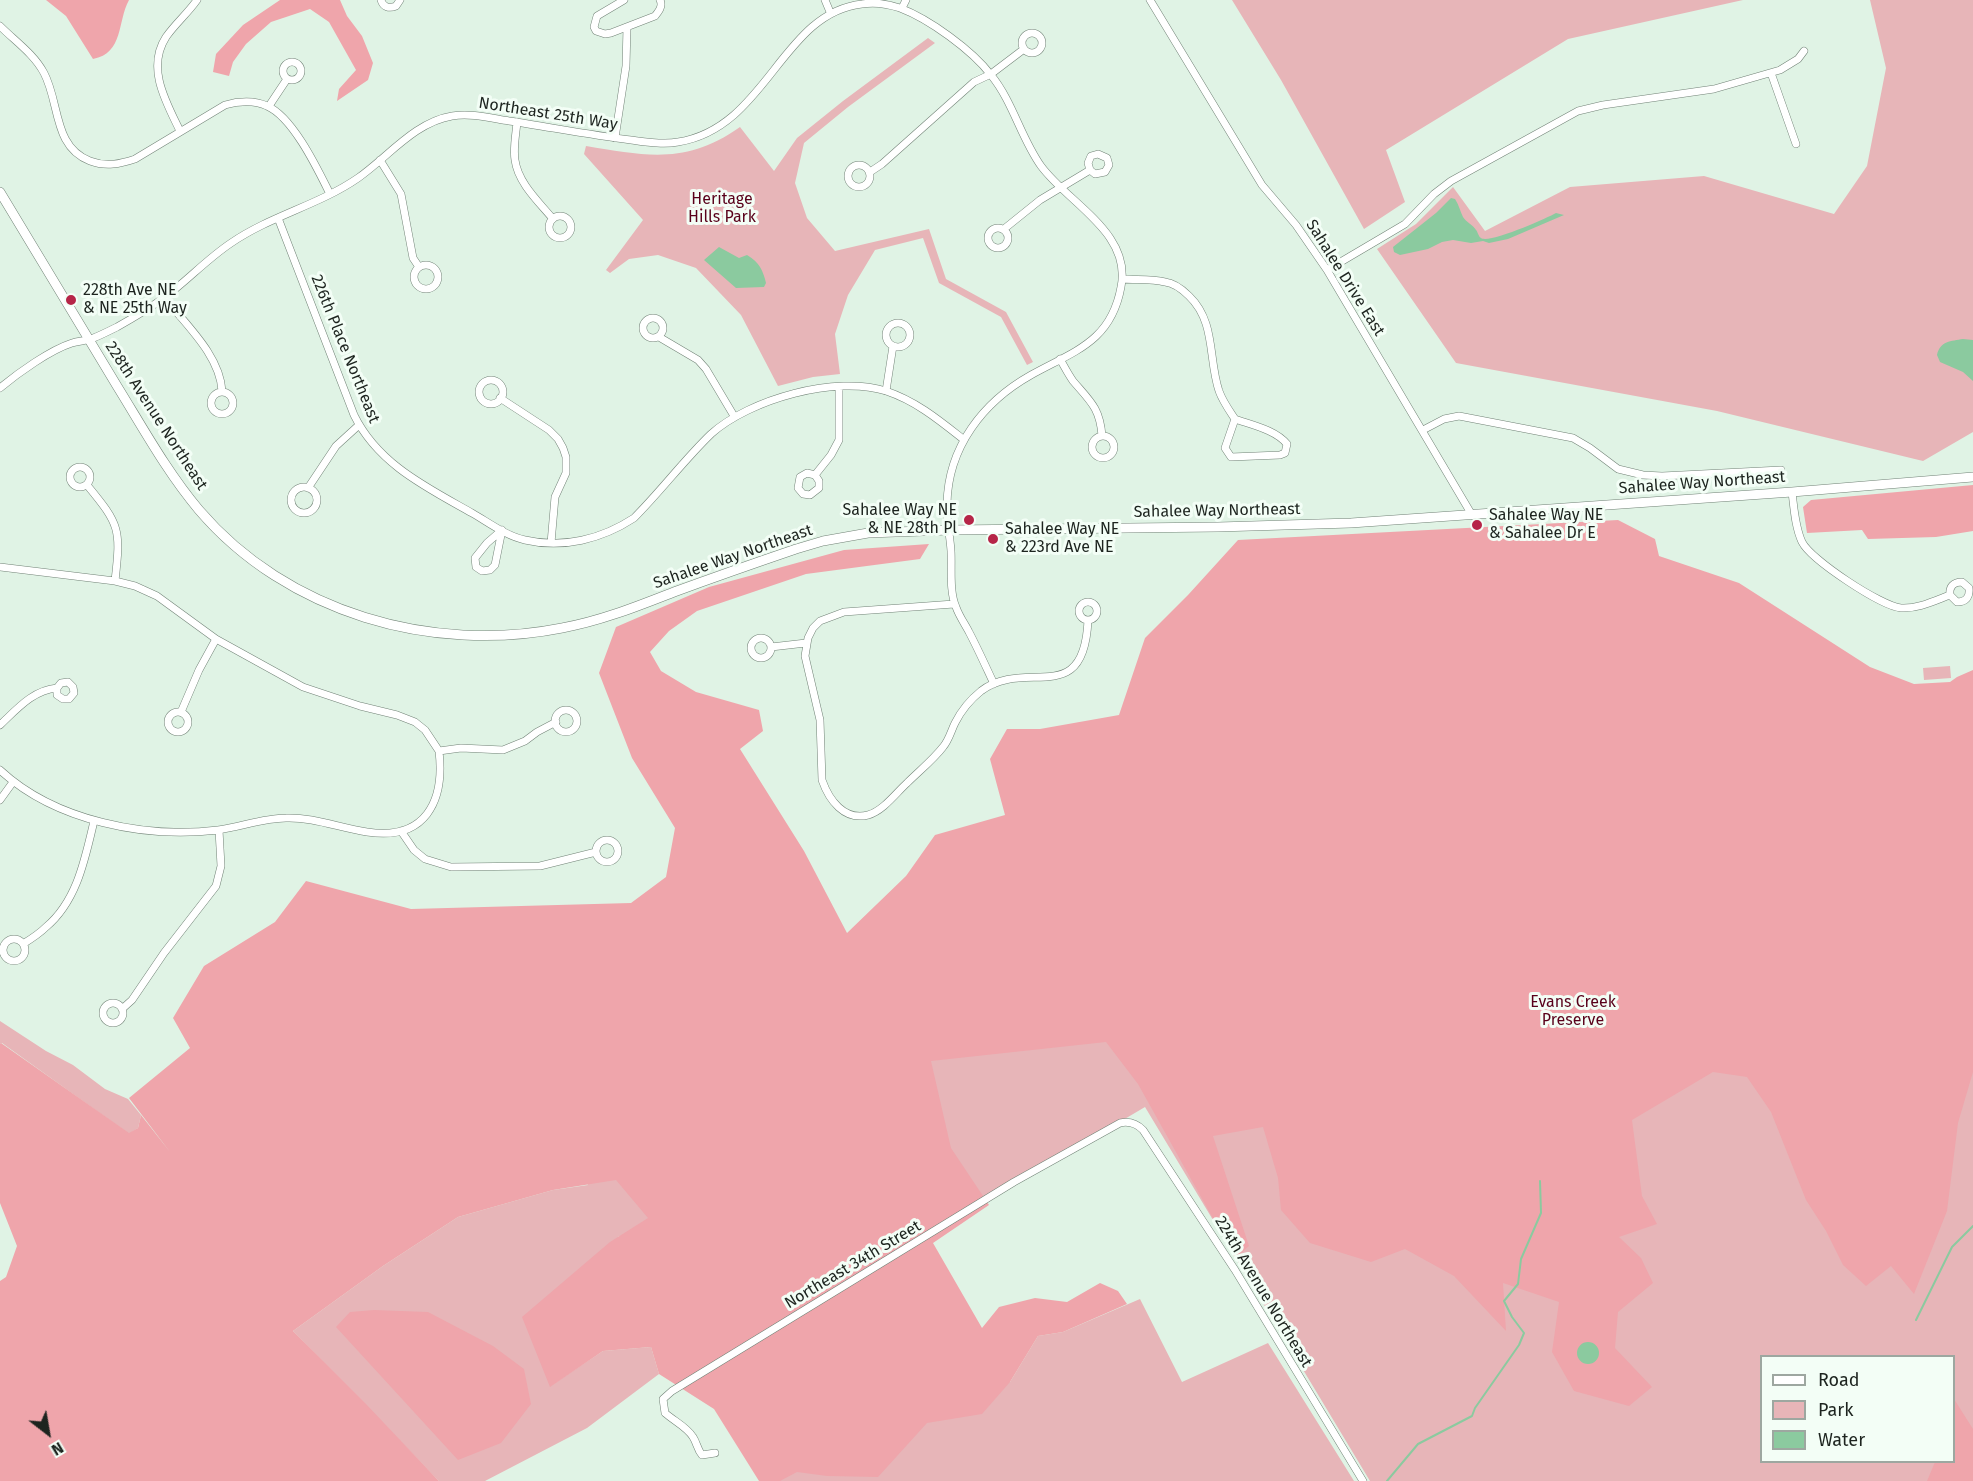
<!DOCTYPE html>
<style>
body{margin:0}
#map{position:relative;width:1973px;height:1481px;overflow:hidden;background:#e0f3e5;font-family:"Fira Sans",sans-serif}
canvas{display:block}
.legend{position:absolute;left:1760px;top:1355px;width:195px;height:108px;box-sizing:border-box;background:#f3fef6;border:2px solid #9da7a0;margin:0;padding:8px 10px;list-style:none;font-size:18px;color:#1d241f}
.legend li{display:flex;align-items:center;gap:12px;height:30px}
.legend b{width:30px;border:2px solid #9da7a0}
.north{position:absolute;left:18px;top:1403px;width:60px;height:60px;-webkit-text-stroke:4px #f3fef6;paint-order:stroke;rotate:149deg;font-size:16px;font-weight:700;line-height:24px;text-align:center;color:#1d241f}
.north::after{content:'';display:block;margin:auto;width:21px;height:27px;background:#1d241f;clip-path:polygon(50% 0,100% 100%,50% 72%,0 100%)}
</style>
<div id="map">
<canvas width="1973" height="1481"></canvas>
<ul class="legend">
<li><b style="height:8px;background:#fff"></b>Road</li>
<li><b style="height:16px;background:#e7b5b8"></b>Park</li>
<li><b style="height:16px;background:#8bca9f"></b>Water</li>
</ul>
<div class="north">N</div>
</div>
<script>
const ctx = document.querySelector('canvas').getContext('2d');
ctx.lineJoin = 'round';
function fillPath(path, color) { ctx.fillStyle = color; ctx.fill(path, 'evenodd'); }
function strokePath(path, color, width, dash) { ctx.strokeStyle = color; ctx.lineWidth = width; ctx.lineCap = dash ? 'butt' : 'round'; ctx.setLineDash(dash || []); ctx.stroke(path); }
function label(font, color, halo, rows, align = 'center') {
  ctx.font = font + ' "Fira Sans",sans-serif'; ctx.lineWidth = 6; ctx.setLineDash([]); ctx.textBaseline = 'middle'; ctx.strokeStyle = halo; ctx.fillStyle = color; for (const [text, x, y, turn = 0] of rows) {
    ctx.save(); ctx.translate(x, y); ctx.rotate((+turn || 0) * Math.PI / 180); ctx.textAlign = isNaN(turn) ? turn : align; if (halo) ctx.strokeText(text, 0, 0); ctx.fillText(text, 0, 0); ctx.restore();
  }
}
fillPath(new Path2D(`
 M 1232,0 L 1743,0 L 1568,39 L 1386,150 L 1405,202 L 1364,229 L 1281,80 Z
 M 1870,0 L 1973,0 L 1973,432 L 1923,461 L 1717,411 L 1456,363 L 1377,249 L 1416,224 L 1453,187 L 1485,231 L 1570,187 L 1704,176 L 1834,214 L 1867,166 L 1886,68 Z
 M 928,38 L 935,43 L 848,107 L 804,143 L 795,183 L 807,218 L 835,251 L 929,229 L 946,279 L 1006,312 L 1033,362 L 1027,365 L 1001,317 L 939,283 L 923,238 L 875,250 L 848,295 L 835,334 L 840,374 L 813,377 L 778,386 L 741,315 L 696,268 L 658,255 L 629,259 L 610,273 L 606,270 L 643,220 L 584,154 L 586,146 C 647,156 686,165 740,127 L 774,171 L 797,138 L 843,101 Z
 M 1950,666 L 1951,678 L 1924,680 L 1923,668 Z
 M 1973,716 L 1973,1481 L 1370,1481 L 1145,1107 L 923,1238 L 1010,1382 L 1038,1336 L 1063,1332 L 1140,1299 L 1182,1382 L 1268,1343 L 1354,1481 L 767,1481 L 619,1236 L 550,1386 L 603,1351 L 651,1347 L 659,1374 L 587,1428 L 485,1481 L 439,1481 L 293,1331 L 383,1266 L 458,1217 L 553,1190 L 588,1185 L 571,1156 ZM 1762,1356 L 1954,1356 L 1954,1462 L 1762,1462 Z
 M 0,1021 L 46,1051 L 73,1065 L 105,1089 L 128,1099 L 141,1115 L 138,1128 L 129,1134 L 2,1043 L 0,1044 Z`), '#e7b5b8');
fillPath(new Path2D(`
 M 46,0 L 129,0 C 117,22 124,53 93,59 L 66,16 Z
 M 280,0 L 340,0 L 347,16 L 362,36 L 373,63 L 368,80 L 337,101 L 339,89 L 356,70 L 329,22 L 310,9 L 271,22 L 246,44 L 233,62 L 229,76 L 213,72 L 216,54 L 243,25 Z
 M 1973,485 L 1973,531 L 1936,537 L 1868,539 L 1862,530 L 1807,533 L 1803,507 L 1811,500 Z
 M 1618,520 L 1655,539 L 1659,556 L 1739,583 L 1870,667 L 1914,684 L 1950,682 L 1957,677 L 1973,670 L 1973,1072 L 1958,1123 L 1947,1211 L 1914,1294 L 1891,1266 L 1866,1286 L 1843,1265 L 1826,1231 L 1806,1200 L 1771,1112 L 1747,1077 L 1713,1072 L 1632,1120 L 1642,1196 L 1657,1224 L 1619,1237 L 1641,1258 L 1653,1283 L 1618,1312 L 1615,1348 L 1652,1387 L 1629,1406 L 1574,1391 L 1552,1352 L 1559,1302 L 1503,1283 L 1506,1331 L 1454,1276 L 1405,1249 L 1371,1262 L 1310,1243 L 1281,1210 L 1278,1178 L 1263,1127 L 1213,1136 L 1249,1246 L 1235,1258 L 1138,1084 L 1106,1042 L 931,1061 L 951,1148 L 989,1205 L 933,1243 L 982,1328 L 999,1307 L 1035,1298 L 1067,1302 L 1100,1283 L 1118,1291 L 1127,1304 L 1063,1332 L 1038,1336 L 1010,1382 L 982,1414 L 927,1423 L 878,1477 L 827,1476 L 797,1472 L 780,1481 L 759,1481 L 714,1409 L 659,1374 L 651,1347 L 603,1351 L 550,1387 L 522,1317 L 610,1242 L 648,1218 L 616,1180 L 553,1190 L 458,1217 L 383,1266 L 293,1331 L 365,1403 L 439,1481 L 0,1481 L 0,1281 L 6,1277 L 17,1246 L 0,1203 L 0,1044 L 1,1043 L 129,1133 L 138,1128 L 141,1115 L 170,1152 L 129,1098 L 190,1048 L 173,1018 L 204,966 L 275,922 L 306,881 L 411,909 L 631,903 L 666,877 L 675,828 L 632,758 L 599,673 L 616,627 L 709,587 L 844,550 L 929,544 L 920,559 L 806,574 L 697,611 L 669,631 L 650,652 L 661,671 L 696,692 L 759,710 L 763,731 L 740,749 L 804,851 L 847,933 L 906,876 L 935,835 L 1005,815 L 990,759 L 1007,729 L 1040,729 L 1119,715 L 1145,638 L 1188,595 L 1238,540 Z
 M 374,1310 L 428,1312 L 493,1346 L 524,1369 L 531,1404 L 501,1443 L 458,1460 L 336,1327 L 350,1312 Z
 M 1954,1399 L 1973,1429 L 1973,1481 L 1927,1481 L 1935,1462 L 1954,1462 Z`), '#efa5ab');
fillPath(new Path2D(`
 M 1451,198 L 1455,199 C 1459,205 1460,211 1463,217 C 1466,222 1473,225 1476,230 C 1478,232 1478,236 1481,238 C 1489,244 1547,218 1556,213 L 1564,215 L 1508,239 L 1489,243 L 1483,241 L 1471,243 L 1453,240 L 1442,242 L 1428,249 L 1400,255 L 1394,252 L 1393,247 L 1436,213 Z
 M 719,247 L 739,258 L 747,255 C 759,262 763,270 766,283 L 764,287 L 736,288 L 704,260 Z
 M 1963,339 L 1973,340 L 1973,381 L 1963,372 L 1940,362 L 1937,355 C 1940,341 1951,341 1963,339 Z
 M1577 1353a11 11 0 1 1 22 0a11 11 0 1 1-22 0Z`), '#8bca9f');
strokePath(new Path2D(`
 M 1916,1320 L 1952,1247 L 1973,1226
 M 1387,1481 L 1418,1444 L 1472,1416 L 1475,1408 L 1519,1345 L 1524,1333 L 1512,1317 L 1504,1301 L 1518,1284 L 1521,1259 L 1541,1213 L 1540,1181`), '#8bca9f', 2);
const minor = new Path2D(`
 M 381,0 C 383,7 389,9 396,6 L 400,0
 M 624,0 L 597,16 L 594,27 L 596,31 L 605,34 L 611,33 L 655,16 C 659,11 663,6 660,0
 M 825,0 L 830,12
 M 1150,0 L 1262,185 L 1296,225 L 1327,270 L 1472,515
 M 902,8 L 906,0
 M 0,26 C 15,41 34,54 44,73 C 60,103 53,147 90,161 C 106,167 120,164 135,159 L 225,105 C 238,101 255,100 267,106 C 293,117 318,170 330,194
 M1022 43a10 10 0 1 1 20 0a10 10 0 1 1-20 0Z
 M283 71a9 9 0 1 1 18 0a9 9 0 1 1-18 0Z
 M 1771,73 L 1796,144
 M 269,106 L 287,79
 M 517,122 C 516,134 513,148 515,160 C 518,183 539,202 553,219
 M 180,131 C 166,102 146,68 166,37 C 175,24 188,13 197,0
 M 615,138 L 626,66 L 627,27
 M 380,160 L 401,194 L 413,258 L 419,267
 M848 176a11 11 0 1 1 22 0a11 11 0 1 1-22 0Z
 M 870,172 L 882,164 L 974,82 L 991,74 L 1024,49
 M549 227a11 11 0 1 1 22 0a11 11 0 1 1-22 0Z
 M 278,218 L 354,415 C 378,464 426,487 472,513 C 488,522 506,536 525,540 C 563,549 602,539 634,518 C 661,491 684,460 711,434 C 750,399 836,375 886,391 C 916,401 939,420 963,439
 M988 238a10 10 0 1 1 20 0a10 10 0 1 1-20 0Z
 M 1004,229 L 1040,200 L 1090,170 L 1088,163 L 1091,156 L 1098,154 L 1107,158 L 1109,165 L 1105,172 L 1095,174 L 1090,170
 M414 277a12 12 0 1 1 24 0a12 12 0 1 1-24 0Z
 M 1327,270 L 1405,224 L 1434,194 L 1451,181 L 1578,111 L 1603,105 L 1714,89 L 1780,70 L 1798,59 L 1804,51
 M 1123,279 C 1137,280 1152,279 1165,282 C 1174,283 1182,289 1189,296 C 1216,322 1208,358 1219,391 C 1223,402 1229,410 1235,419 L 1225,448 L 1231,457 L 1280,455 L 1285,453 L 1287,444 C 1276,430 1252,425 1235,419
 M 164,297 C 185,324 220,355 222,391
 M643 328a10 10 0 1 1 20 0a10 10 0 1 1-20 0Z
 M886 335a12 12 0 1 1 24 0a12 12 0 1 1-24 0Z
 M 659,337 L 698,360 L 706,369 L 734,416
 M 1060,359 C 1064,366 1068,374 1073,381 C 1090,401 1100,408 1102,436
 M479 392a12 12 0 1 1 24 0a12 12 0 1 1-24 0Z
 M 0,388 C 18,373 50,350 72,343 C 78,341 85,341 91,339 C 99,336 109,331 117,327 C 133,318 150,308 165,297 C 188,280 207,259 231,243 C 270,216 319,205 358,178 C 388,157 415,122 452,116 C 471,113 490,118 509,121 C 549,127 590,135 631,140 C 646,142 663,145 678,142 C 767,128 781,13 862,4 C 874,2 888,4 900,8 C 929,19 972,50 991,75 C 1013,102 1021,138 1041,166 C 1069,204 1132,233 1121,287 C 1111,342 1074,351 1031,375 C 983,402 948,447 947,504 C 946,519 950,535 951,551 C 952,568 949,591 956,607 C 959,616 965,624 969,632 C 978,649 986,667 994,684
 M 886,391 L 893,346
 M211 403a11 11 0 1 1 22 0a11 11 0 1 1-22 0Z
 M 500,398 L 549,430 L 558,439 L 563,448 L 566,457 L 566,473 L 555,497 L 551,543
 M 1423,430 L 1444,419 L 1459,416 L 1573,438 L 1590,448 L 1618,469 L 1643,475 L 1662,476 L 1781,470
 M1092 447a11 11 0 1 1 22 0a11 11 0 1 1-22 0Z
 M70 477a10 10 0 1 1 20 0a10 10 0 1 1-20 0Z
 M 815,475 L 819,481 L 819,488 L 810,495 L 803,494 L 798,488 L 800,477 L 807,473 L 815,475 L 831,455 L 839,440 L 839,387
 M 87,485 C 120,525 121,529 115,581
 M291 500a13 13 0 1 1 26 0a13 13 0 1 1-26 0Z
 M 308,488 L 336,446 L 359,425
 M 1792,492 C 1794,508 1795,527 1802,542 C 1811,560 1881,606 1901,608 C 1918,609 1934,601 1950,595 L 1957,602 C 1966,602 1970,597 1969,588 L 1962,582 C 1953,582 1949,587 1950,595
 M 502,530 L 495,565 L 490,570 L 482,571 L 476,567 L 475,558 L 487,543 Z
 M 0,567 L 115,581 L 135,586 L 157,596 L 216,639 L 303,687 L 360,706 L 397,715 L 415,722 L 425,730 L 439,751 L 461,748 L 503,750 L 525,741 L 537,732 L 556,722
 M1079 611a9 9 0 1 1 18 0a9 9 0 1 1-18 0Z
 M 954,604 L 844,612 L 820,621 L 813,628 L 808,638 L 805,656 L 820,720 L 822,780 C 829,800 844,821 868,815 C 883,811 896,793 907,783 C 919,771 933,760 943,747 C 949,740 951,731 955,723 C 961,711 971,699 981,691 C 1026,657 1084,710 1088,620
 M751 648a10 10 0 1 1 20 0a10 10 0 1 1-20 0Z
 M 771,647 L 806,643
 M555 721a11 11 0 1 1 22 0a11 11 0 1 1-22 0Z
 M 181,712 L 199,670 L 216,639
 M168 722a10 10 0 1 1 20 0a10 10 0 1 1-20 0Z
 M 0,725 C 17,709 33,690 57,688 L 61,683 L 68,682 L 73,687 L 74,693 L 69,699 L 63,699 L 57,695 L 57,688
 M 0,770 C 55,821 146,839 218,830 C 241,827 263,818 286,818 C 313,817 340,828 367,832 C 425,841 445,802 439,751
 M 0,800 L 13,782
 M 401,831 L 414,850 L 425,859 L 451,867 L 540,866 L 596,852
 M596 851a11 11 0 1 1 22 0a11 11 0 1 1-22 0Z
 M3 950a11 11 0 1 1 22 0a11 11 0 1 1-22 0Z
 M 23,944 C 31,939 39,934 46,927 C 77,901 85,859 94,821
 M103 1013a10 10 0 1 1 20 0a10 10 0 1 1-20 0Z
 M 122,1009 L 132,1000 L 164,953 L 216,886 L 221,866 L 219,830
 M 715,1453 L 702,1455 C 697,1449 697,1443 693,1437 C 687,1427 674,1421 665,1413 L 663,1399 L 672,1391 L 1014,1182 L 1120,1123 C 1129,1121 1136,1123 1143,1130 L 1235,1270 L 1363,1481`);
const secondary = new Path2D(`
 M 0,192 C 39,257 78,321 117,386 C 143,428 167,472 199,510 C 287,613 432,654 562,628 C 601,621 638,606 674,592 C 715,577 755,563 796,549 L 823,541 L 868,533 L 950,530 L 1218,527 L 1351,523 L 1792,492 L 1973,477`);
strokePath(minor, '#718276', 8);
strokePath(secondary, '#718276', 10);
strokePath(minor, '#fff', 7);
strokePath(secondary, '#fff', 9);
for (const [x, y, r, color] of [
 [71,300,6,"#b62548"],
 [969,520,6,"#b62548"],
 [1477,525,6,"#b62548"],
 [993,539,6,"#b62548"]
]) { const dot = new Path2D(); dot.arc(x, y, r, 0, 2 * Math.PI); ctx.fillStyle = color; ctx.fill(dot); strokePath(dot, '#f3fef6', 2); }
label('16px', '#1d241f', '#f3fef6', [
 ["Northeast 25th Way",548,114,9],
 ["Sahalee Drive East",1345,278,58],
 ["226th Place Northeast",345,349,68],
 ["228th Avenue Northeast",156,416,57],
 ["Sahalee Way Northeast",1702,483,-4],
 ["Sahalee Way Northeast",1217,511,-1],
 ["Sahalee Way Northeast",733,557,-19],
 ["Northeast 34th Street",853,1265,-31],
 ["224th Avenue Northeast",1263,1292,59]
]);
label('16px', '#59001a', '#f3fef6', [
 ["Heritage",722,200],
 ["Hills Park",722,218],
 ["Evans Creek",1573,1003],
 ["Preserve",1573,1021]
]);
label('16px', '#1d241f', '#f3fef6', [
 ["228th Ave NE",83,291],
 ["& NE 25th Way",83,309],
 ["Sahalee Way NE",957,511,"right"],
 ["& NE 28th Pl",957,529,"right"],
 ["Sahalee Way NE",1489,516],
 ["& Sahalee Dr E",1489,534],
 ["Sahalee Way NE",1005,530],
 ["& 223rd Ave NE",1005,548]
], 'left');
</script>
